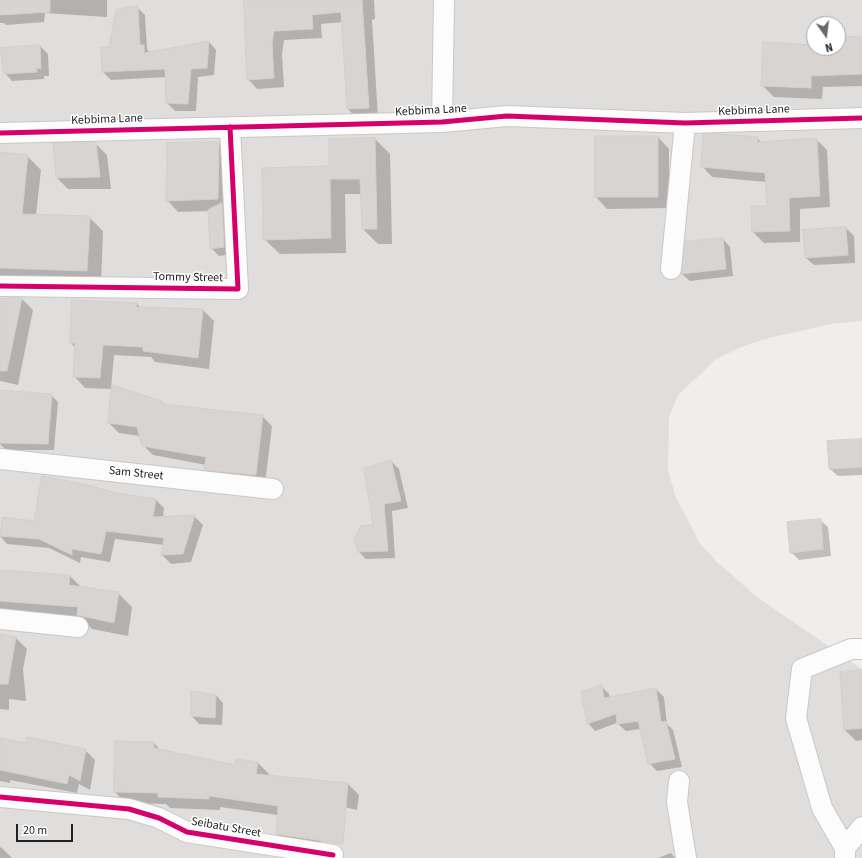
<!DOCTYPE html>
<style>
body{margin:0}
#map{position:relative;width:862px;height:858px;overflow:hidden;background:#f0eeeb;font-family:"Source Sans 3",sans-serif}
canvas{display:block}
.north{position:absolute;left:806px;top:16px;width:40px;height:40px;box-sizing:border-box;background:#fff;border:1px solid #a7a7a7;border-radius:50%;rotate:166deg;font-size:11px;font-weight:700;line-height:16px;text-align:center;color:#222}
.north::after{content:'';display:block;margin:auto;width:14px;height:18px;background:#6a6968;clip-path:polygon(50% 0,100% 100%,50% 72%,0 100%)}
.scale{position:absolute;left:16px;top:824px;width:57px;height:18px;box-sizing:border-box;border:2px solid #222;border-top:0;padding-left:5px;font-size:12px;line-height:14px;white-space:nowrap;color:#222;-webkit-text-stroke:3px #fff;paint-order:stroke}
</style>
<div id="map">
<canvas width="862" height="858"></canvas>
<div class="north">N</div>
<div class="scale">20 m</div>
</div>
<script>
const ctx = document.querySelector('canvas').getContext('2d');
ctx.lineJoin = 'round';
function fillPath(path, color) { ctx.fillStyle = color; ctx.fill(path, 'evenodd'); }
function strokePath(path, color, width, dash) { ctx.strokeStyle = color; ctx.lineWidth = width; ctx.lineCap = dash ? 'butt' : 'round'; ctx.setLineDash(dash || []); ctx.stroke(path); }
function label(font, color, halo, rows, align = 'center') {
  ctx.font = font + ' "Source Sans 3",sans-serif'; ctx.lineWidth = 3; ctx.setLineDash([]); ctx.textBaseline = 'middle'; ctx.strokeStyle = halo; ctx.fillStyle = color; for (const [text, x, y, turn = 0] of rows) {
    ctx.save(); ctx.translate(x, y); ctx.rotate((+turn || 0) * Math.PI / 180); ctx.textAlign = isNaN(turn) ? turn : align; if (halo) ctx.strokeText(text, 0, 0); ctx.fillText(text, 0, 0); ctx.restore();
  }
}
fillPath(new Path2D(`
 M 0,0 L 862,0 L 862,321 L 831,324 L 769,338 L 741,347 L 715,360 L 678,395 L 669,417 L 668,469 L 675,495 L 699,542 L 716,561 L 757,597 L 862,669 L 862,858 L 0,858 ZM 814,24 L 838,24 L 838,48 L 814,48 Z`), '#dfdedc');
fillPath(new Path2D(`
 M 0,0 L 107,0 L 107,17 L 45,13 L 44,22 L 6,25 L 4,23 L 0,23 Z
 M 245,0 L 374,0 L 375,19 L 372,20 L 378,118 L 357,119 L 348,109 L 343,22 L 321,24 L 322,38 L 284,40 L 282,54 L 284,87 L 257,89 L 248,79 Z
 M 138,8 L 145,15 L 147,49 L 150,53 L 209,42 L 216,50 L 214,75 L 198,77 L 196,111 L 175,111 L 167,103 L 167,77 L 111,80 L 103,72 L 110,48 Z
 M 838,37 L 862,38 L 862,86 L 823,87 L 822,99 L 774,97 L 762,85 L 814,46 L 814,48 L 838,48 Z
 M 40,46 L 48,54 L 49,76 L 44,76 L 44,79 L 12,81 L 5,73 Z
 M 658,137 L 669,149 L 669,208 L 607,209 L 596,197 Z
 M 757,138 L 762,143 L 816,139 L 827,150 L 830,207 L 800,209 L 800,242 L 764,243 L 753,232 L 768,207 L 766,182 L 712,177 L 702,166 Z
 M 375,139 L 390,154 L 392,244 L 378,244 L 363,229 L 362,194 L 345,194 L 346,253 L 280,254 L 264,239 L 330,167 Z
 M 95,143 L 107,155 L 111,189 L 68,189 L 57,178 Z
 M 219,143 L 230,155 L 232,254 L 219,256 L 211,248 L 209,211 L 178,212 L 167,200 Z
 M 0,153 L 27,156 L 41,170 L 36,215 L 89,217 L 103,231 L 101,285 L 6,281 L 0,275 Z
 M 846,228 L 854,236 L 855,263 L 814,265 L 806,258 Z
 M 723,239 L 730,247 L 733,276 L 690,281 L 682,274 Z
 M 22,299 L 33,310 L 18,385 L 0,381 L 0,300 Z
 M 73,301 L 137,304 L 141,308 L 203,310 L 214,321 L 209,369 L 155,362 L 151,357 L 114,355 L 111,389 L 85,388 L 74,376 L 76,348 L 71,343 Z
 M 51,395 L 58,402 L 54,450 L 6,450 L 0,444 L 0,434 Z
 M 162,402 L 165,406 L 262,416 L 272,426 L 265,484 L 215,479 L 205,469 L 206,465 L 153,455 L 143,445 L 140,436 L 119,433 L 109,423 Z
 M 862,440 L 862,475 L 838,476 L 830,469 Z
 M 391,461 L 399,469 L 408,508 L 392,511 L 395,558 L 366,559 L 359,552 L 374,525 Z
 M 116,494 L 155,499 L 164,508 L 163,518 L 194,516 L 203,525 L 191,562 L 171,564 L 162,555 L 164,545 L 115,539 L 110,562 L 81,557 L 80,563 L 49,548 L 7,544 L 0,536 L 2,519 L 35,522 Z
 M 820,520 L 828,527 L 831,556 L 799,560 L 791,552 Z
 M 0,571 L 70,576 L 82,588 L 118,593 L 132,607 L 128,636 L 92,629 L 83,620 L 0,614 Z
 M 0,635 L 16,638 L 27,649 L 23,669 L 26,701 L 9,699 L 9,710 L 0,709 Z
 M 862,671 L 862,740 L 856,741 L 844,729 Z
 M 601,686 L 609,694 L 610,698 L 656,689 L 664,697 L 667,724 L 673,730 L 682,767 L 657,771 L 649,763 L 641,729 L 626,731 L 617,723 L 595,731 L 588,723 Z
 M 216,695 L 223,703 L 222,725 L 199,724 L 192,716 Z
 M 0,739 L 26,744 L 85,750 L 95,760 L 90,790 L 79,784 L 77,793 L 10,780 L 10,783 L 0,781 Z
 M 154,743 L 161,751 L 236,766 L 258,763 L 269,774 L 268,777 L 348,784 L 359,795 L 357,810 L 332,804 L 318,850 L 288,845 L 277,834 L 278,815 L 220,807 L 220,810 L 170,808 L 166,804 L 126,803 L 115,792 Z
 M 0,847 L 2,848 L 12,858 L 0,858 Z
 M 671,853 L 675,858 L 658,858 Z`), '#0003');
const building = new Path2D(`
 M 0,0 L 50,0 L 50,12 L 0,15 Z
 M 244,0 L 362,0 L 369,108 L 347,109 L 341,12 L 312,15 L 313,29 L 274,31 L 272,44 L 274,78 L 247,80 Z
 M 138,6 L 140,45 L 144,45 L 144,53 L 209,41 L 207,68 L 191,69 L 188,104 L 166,103 L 165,69 L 102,72 L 101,47 L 109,47 L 116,10 Z
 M 838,36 L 862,37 L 862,74 L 811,76 L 811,88 L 761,86 L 763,42 L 814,45 L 814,48 L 838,48 Z
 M 40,45 L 41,69 L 37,68 L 37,72 L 4,74 L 0,48 Z
 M 704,134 L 719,134 L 758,137 L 757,142 L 817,138 L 820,196 L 789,198 L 790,231 L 752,232 L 751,206 L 767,206 L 765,173 L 701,167 Z
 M 595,136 L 658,136 L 658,197 L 595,197 Z
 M 375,138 L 377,229 L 362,229 L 360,179 L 330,179 L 331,238 L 263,240 L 262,168 L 329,166 L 329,139 Z
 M 96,142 L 100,177 L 56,178 L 53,143 Z
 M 219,142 L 218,199 L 166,201 L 167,143 Z
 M 0,152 L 28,155 L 22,214 L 90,216 L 87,271 L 0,268 Z
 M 222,203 L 224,247 L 210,249 L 208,210 Z
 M 846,227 L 848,255 L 805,258 L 803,230 Z
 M 723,238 L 726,269 L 681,274 L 685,242 Z
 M 22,298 L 7,371 L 0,371 L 0,299 Z
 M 72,300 L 138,303 L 136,307 L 203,309 L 198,358 L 143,351 L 143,347 L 103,345 L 100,378 L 73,377 L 75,343 L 70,343 Z
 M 112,385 L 162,401 L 162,404 L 263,415 L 256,475 L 204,470 L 206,457 L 142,446 L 137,427 L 108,423 Z
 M 0,390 L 52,394 L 48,444 L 0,443 Z
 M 862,439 L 862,467 L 829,469 L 827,441 Z
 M 391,460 L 401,501 L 384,504 L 388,551 L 358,552 L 354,539 L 361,526 L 373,524 L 364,469 Z
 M 42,476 L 92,486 L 117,493 L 156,499 L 153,517 L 195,515 L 183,554 L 161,555 L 164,538 L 106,531 L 101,554 L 72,549 L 72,555 L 39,539 L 0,536 L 2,517 L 34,521 Z
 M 821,519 L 823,549 L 790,553 L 787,522 Z
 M 0,570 L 70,575 L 69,585 L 119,592 L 114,623 L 77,615 L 78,607 L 0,601 Z
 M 0,634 L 16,637 L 8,684 L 0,684 Z
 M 862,670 L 862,728 L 844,730 L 840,672 Z
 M 602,685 L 604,698 L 656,688 L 661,722 L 666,721 L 675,759 L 648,764 L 638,721 L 617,724 L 616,714 L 587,724 L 581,692 Z
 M 191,691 L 216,695 L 215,718 L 191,716 Z
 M 27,737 L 86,749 L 80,781 L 69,775 L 67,784 L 0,770 L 0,738 L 25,743 Z
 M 115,741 L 154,742 L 154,748 L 235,765 L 236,759 L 258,762 L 256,774 L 348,783 L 343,844 L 276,834 L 278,806 L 209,796 L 209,799 L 158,797 L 158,793 L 114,792 Z`);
fillPath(building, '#d7d4d2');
strokePath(building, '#d3d0cc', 1);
const street = new Path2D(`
 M 442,122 L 444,0
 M 0,133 L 442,122 L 507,116 L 685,123 L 862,118
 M 671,269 L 685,123
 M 0,286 L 238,289 L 230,127
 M 0,459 L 273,489
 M 0,619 L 78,627
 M 679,781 L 677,802 L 686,858
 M 0,797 L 129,809 L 159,818 L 187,832 L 333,855
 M 845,848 L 822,808 L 796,718 L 802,669 L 851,649 L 862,649
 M 845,858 L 845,848 L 862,827`);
strokePath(street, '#c9c8c7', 22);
strokePath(street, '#fdfcfc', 20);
strokePath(new Path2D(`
 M 0,133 L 442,122 L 507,116 L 685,123 L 862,118
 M 0,286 L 238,289 L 230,127
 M 0,797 L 129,809 L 159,818 L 187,832 L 333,855`), '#d6006c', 5);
label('12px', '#222', '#fff', [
 ["Kebbima Lane",431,111,-3],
 ["Kebbima Lane",754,111,-2],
 ["Kebbima Lane",107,120,-2],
 ["Tommy Street",188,278,1],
 ["Sam Street",136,474,6],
 ["Seibatu Street",226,828,10]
]);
</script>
